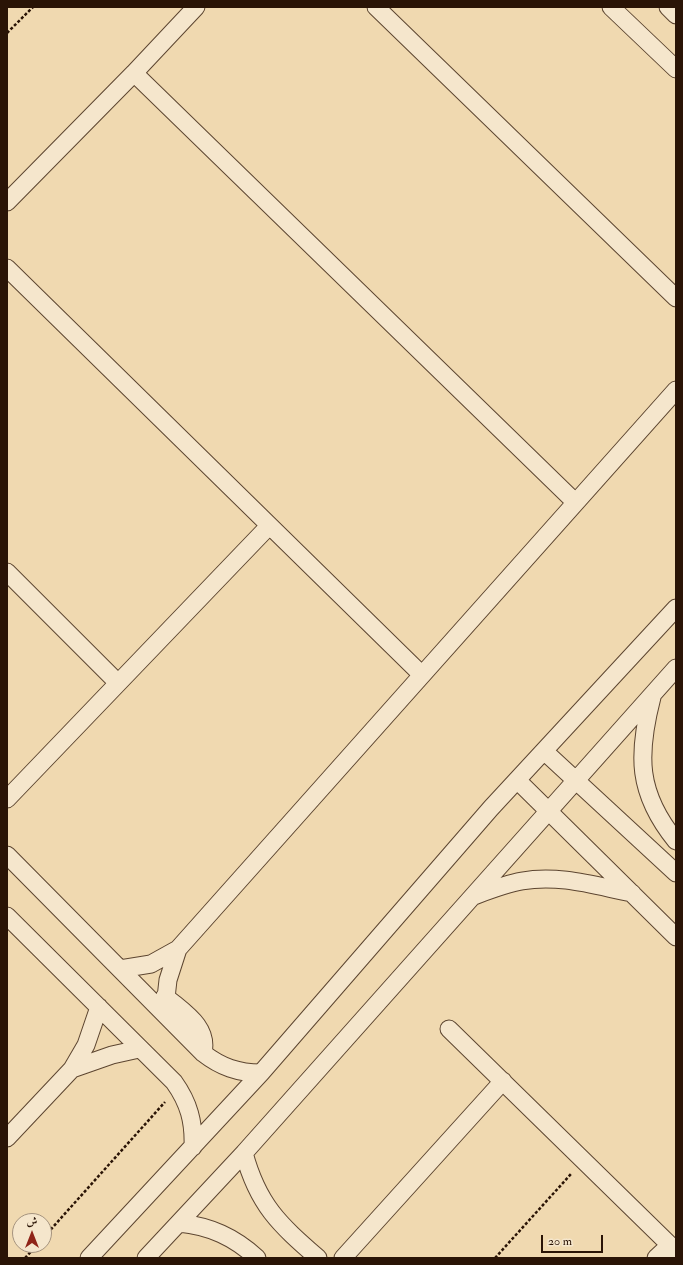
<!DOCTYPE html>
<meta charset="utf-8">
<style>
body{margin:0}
#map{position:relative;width:683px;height:1265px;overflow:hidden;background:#f0d9b0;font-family:"IM FELL Double Pica",Amiri,serif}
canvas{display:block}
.frame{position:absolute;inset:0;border:8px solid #2a1406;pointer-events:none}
.north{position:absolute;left:12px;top:1213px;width:40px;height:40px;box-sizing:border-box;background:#f5e6cc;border:1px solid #a4927d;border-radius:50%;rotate:0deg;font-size:11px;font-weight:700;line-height:16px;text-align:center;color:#2a1406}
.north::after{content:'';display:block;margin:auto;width:14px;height:18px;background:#8f2418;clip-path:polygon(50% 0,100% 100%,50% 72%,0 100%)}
.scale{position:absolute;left:541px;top:1235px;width:62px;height:18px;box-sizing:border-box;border:2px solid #2a1406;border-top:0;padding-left:5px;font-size:12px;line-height:14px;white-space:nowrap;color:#2a1406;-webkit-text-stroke:3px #f5e6cc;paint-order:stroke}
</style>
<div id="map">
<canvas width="683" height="1265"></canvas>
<div class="frame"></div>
<div class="north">ش</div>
<div class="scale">20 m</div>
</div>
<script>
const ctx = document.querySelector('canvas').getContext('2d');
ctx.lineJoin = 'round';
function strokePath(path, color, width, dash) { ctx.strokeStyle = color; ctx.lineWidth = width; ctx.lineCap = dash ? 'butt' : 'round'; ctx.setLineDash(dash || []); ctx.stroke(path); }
const minor = new Path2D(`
 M 376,7 L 676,298
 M 611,7 L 676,69
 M 668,7 L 676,15
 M 134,73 L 575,502
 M 7,202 L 134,73 L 196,7
 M 7,268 L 422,675
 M 7,572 L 118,683
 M 652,697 C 637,755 637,793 676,841
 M 544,751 L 676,873
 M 517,780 L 676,937
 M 7,799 L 269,526
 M 7,855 L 203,1053 C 221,1067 238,1073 261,1073
 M 474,896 C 490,890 505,884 522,881 C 559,874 596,886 632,893
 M 7,916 L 174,1082 C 189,1103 194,1122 193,1147
 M 120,969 L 151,964 L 178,949 L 676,390
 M 165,996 C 183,1012 209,1026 203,1053
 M 165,1007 L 168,980 L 178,949
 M 449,1029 L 676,1251
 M 72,1069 L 112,1055 L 139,1049
 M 7,1138 L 72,1069 L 86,1045 L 99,1007
 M 244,1153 C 258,1205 279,1224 318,1258
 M 179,1223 C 210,1226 234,1237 257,1258
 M 89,1258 L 261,1073 L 491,808 L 676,608
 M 146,1258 L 244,1153 L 676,668
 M 343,1258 L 503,1081
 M 656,1258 L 670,1245`);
strokePath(minor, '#5c4530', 19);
strokePath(new Path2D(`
 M 7,33 L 33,7
 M 44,1237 L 165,1102
 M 25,1258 L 37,1245
 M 495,1258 L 571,1174`), '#2a1406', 2.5, [3, 2]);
strokePath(minor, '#f5e6cc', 17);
</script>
